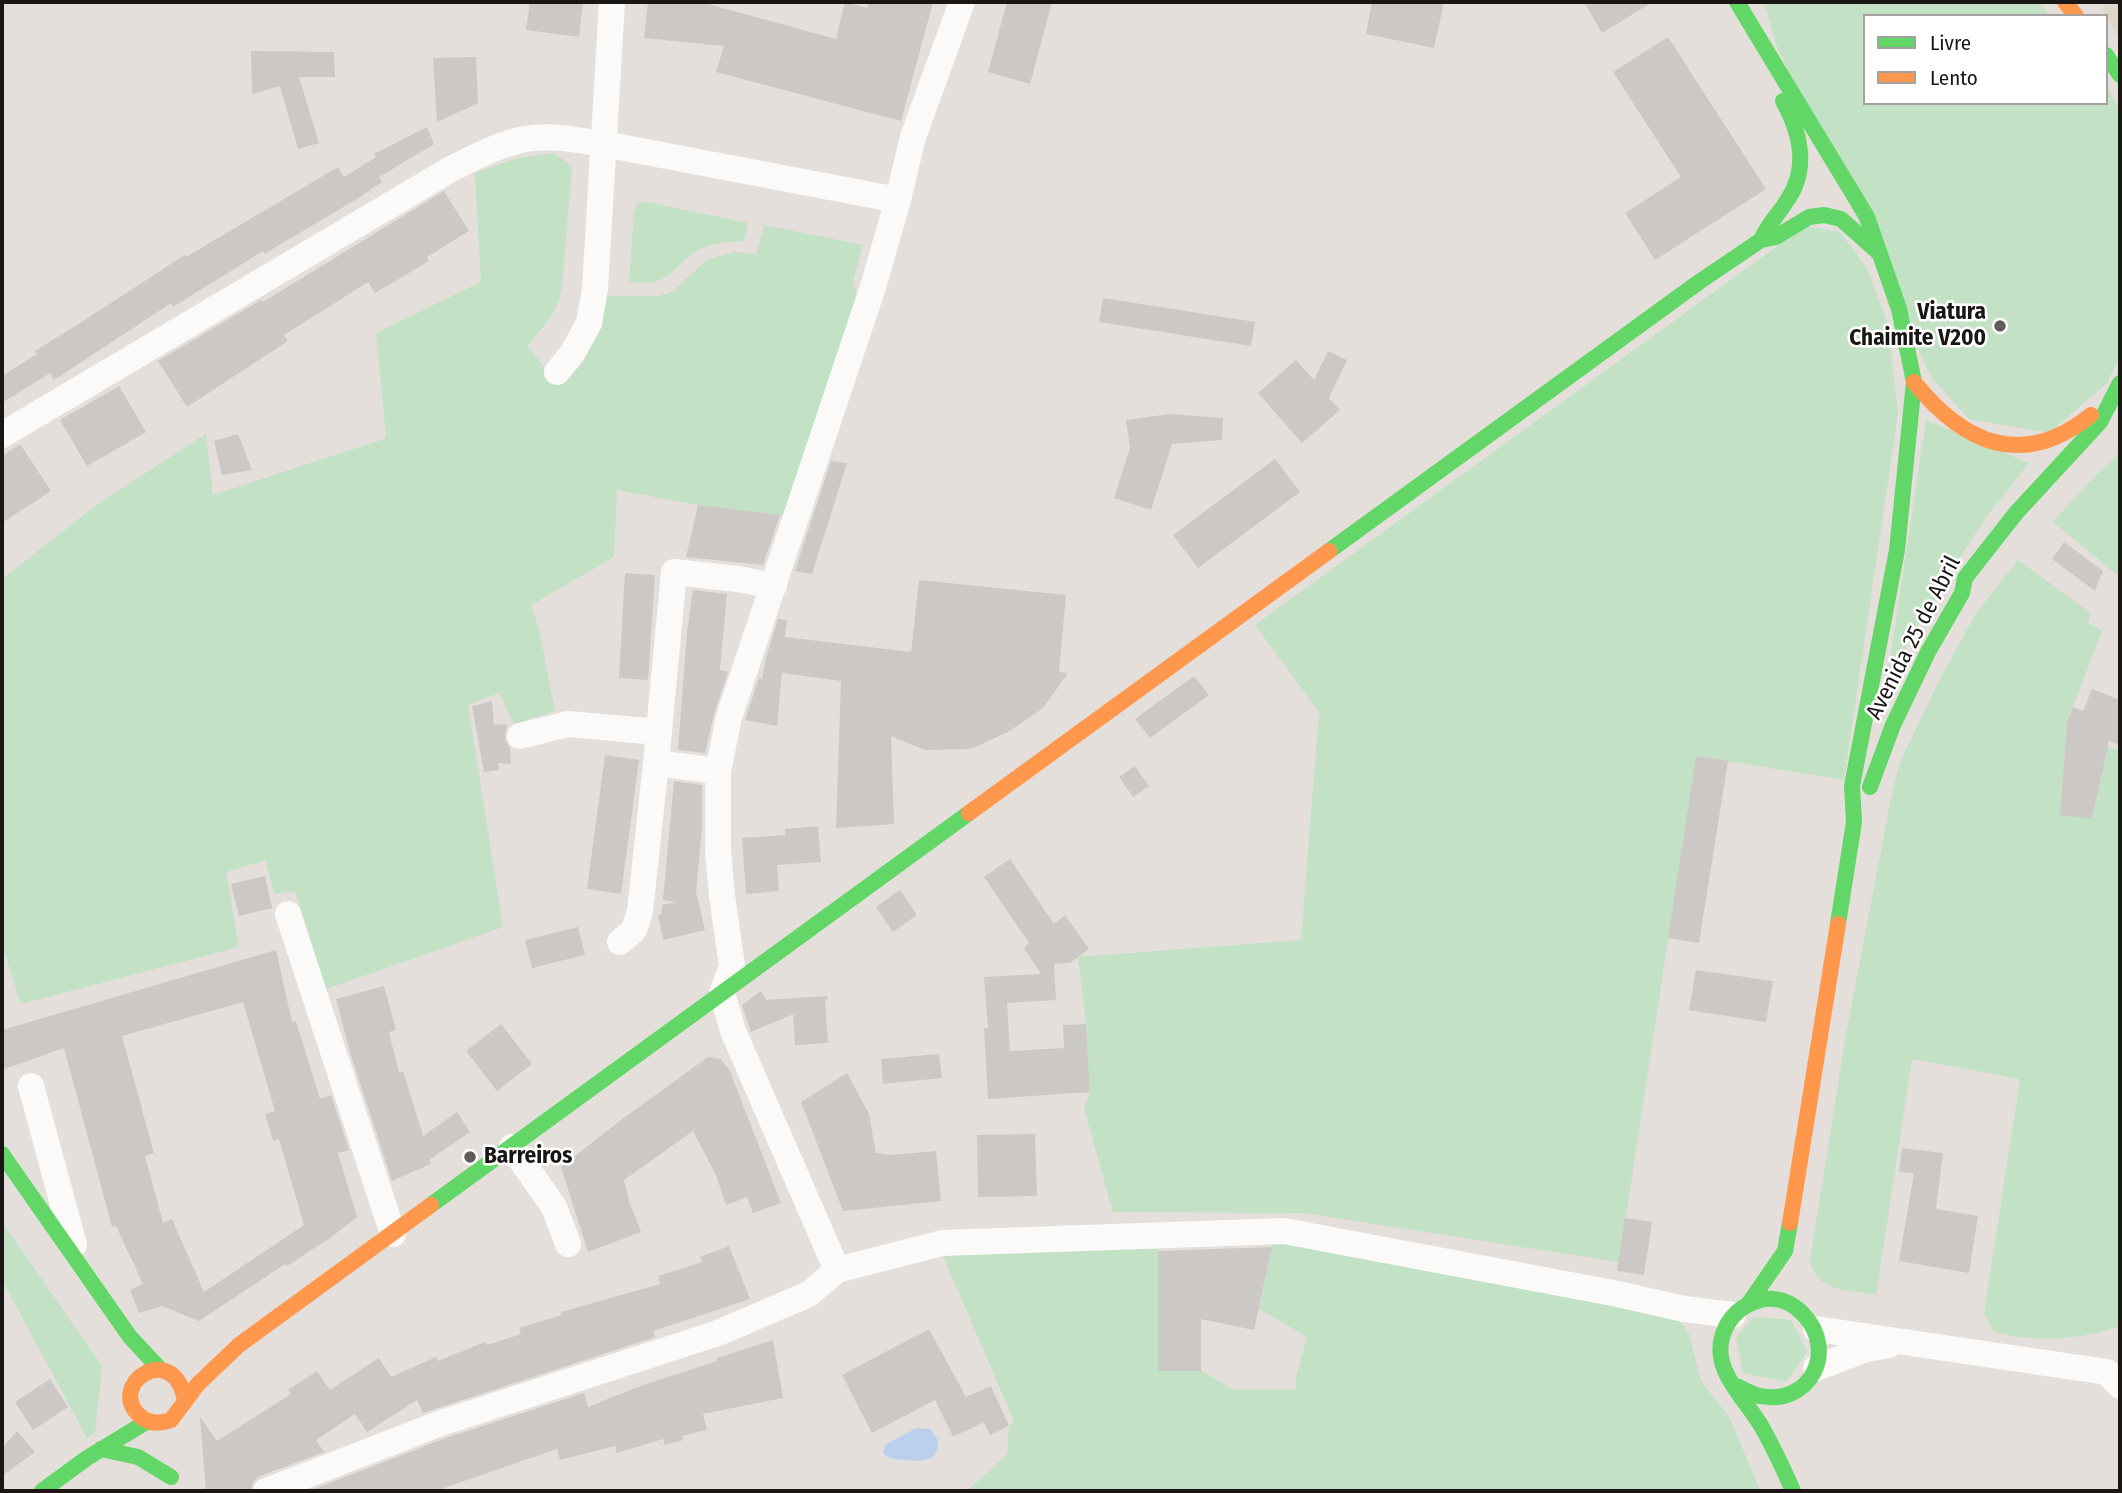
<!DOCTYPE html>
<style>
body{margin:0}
#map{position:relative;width:2122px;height:1493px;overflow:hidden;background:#e4dfda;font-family:"Fira Sans Condensed",sans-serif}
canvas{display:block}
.frame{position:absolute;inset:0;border:4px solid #1a1613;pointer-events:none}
.legend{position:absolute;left:1863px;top:14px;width:245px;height:91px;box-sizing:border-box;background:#fff;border:2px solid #a3a2a1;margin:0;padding:9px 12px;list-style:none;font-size:21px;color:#1a1613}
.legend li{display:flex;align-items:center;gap:14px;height:35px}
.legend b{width:35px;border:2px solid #a3a2a1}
</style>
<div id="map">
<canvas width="2122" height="1493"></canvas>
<div class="frame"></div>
<ul class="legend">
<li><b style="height:9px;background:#63d668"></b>Livre</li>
<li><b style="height:9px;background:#ff974d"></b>Lento</li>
</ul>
</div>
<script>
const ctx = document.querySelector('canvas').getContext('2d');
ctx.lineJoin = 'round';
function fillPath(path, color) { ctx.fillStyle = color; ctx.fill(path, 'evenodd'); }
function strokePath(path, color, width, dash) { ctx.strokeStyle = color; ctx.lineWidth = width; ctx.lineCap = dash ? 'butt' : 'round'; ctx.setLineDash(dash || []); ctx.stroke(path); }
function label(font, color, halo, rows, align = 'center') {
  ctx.font = font + ' "Fira Sans Condensed",sans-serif'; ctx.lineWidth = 5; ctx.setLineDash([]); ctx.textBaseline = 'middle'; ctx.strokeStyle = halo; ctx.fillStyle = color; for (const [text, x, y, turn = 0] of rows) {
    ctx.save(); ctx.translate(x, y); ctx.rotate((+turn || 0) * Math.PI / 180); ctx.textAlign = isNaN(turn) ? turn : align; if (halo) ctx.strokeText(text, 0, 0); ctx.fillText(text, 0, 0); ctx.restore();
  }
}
fillPath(new Path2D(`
 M 2110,2 L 2120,2 L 2120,40 L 2102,8 Z`), '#e0d5c9');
fillPath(new Path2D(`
 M 1764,2 L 2038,2 L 2050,16 L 1865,16 L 1865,103 L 2106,103 L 2106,85 L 2120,110 L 2120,356 L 2107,383 L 2049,433 L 1969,419 L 1931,377 L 1775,42 Z
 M 553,153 L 572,166 L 562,287 C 559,312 542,328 527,346 C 535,353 539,362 546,370 L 606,296 L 658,296 L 672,292 L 708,259 L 735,252 L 756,254 L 764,225 L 863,245 L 853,281 L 862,316 L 786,516 L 698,505 L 617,490 L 614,557 L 531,605 L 539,629 L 555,711 L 514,724 L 499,693 L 468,705 L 503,927 L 326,989 L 295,891 L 275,894 L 265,860 L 226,872 L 239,947 L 21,1004 L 2,945 L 2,579 L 99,503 L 206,434 L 213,495 L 384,439 L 386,435 L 376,333 L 481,282 L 475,173 L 518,158 Z
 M 647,202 L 748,223 L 744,241 C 731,242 717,242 705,247 C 671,261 676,289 629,282 L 634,212 L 638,203 Z
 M 1805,226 L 1840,232 L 1867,268 L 1888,325 L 1898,413 L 1844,780 L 1696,756 L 1619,1262 L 1303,1213 L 1113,1212 L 1084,1108 L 1090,1092 L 1086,1024 L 1078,957 L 1301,940 L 1319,712 L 1255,625 Z
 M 1926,420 L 2029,463 L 1987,516 L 1949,574 L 1887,680 Z
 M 2120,452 L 2120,577 L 2053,522 L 2089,482 Z
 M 2018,560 L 2091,613 L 2088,623 L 2102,631 L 2067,722 L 2060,815 L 2092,818 L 2108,746 L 2120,752 L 2120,1326 C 2078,1340 2038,1343 1994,1332 L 1984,1313 L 2020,1079 L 1912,1059 L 1876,1295 C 1846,1289 1818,1293 1810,1260 L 1846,1034 L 1891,798 L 1900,762 L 1941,677 L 1977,612 Z
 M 2,1222 L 102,1366 L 95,1433 L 87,1438 L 2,1280 Z
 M 1274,1238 L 1666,1311 L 1681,1322 L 1689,1334 L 1701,1381 L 1730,1418 L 1760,1491 L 967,1491 L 1007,1454 L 1009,1426 L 1014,1421 L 940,1249 L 1158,1240 L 1158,1371 L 1201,1371 L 1234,1390 L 1296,1390 L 1296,1377 L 1307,1337 L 1259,1309 Z
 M 1754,1317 L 1791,1320 L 1807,1352 L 1786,1382 L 1743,1373 L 1736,1337 Z`), '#c2e1c5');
fillPath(new Path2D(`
 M 916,1428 L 930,1429 L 938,1440 C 939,1462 923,1462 905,1460 C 897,1459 890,1460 883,1453 L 885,1445 Z`), '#bbd0ec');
fillPath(new Path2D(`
 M 530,2 L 583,2 L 579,37 L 526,30 Z
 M 648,2 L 708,2 L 708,4 L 836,39 L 845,2 L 867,8 L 868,2 L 933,2 L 901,121 L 716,72 L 724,46 L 644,38 Z
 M 1007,2 L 1052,2 L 1030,84 L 988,72 Z
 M 1372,2 L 1444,2 L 1434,48 L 1366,34 Z
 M 1584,2 L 1653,2 L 1602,33 Z
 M 1668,37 L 1766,189 L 1655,260 L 1625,213 L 1681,177 L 1613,72 Z
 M 251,51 L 334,52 L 335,77 L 299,77 L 319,143 L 298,149 L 280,86 L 252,94 Z
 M 476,57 L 478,103 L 437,122 L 433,58 Z
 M 427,127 L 434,144 L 379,177 L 382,182 L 357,199 L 264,254 L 263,251 L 173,307 L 171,303 L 54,380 L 50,373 L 2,403 L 2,376 L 37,354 L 35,351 L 69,330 L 185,255 L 186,257 L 338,167 L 344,177 L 376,157 L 374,154 Z
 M 444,191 L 469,231 L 427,257 L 429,261 L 375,293 L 368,282 L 284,335 L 288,341 L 187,407 L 158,361 L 261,300 L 263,302 Z
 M 1103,298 L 1255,322 L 1251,346 L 1099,322 Z
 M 1328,351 L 1347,360 L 1329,398 L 1340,410 L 1302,443 L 1258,393 L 1296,360 L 1314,380 Z
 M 119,386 L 146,432 L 87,466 L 60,420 Z
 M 1170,414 L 1223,418 L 1222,440 L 1172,444 L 1151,510 L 1114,498 L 1130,448 L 1126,420 Z
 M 238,434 L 252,470 L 222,475 L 214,441 Z
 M 20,444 L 51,491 L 2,523 L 2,456 Z
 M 1275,459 L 1300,492 L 1198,568 L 1173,535 Z
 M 831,461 L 847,463 L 812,574 L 795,571 Z
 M 698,505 L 780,515 L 763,565 L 686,557 Z
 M 2064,542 L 2103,571 L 2095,591 L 2052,559 Z
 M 625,573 L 655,575 L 648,680 L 619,678 Z
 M 919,580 L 1066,595 L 1059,672 L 1068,673 L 1043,708 L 1008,732 L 971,749 L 925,750 L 891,736 L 894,824 L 836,828 L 841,681 L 782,673 L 777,726 L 745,720 L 759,678 L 762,679 L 766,658 L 778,619 L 787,620 L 785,637 L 911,652 Z
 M 693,590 L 727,594 L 720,670 L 728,672 L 714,714 L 705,753 L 678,750 L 687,632 Z
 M 1194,676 L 1209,695 L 1150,738 L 1135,719 Z
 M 2092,689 L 2120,700 L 2120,745 L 2109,741 L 2092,819 L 2060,815 L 2067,722 L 2073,707 L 2083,711 Z
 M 492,701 L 494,725 L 507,724 L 505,739 L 510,748 L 511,764 L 498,763 L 499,770 L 484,772 L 472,706 Z
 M 605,755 L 639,760 L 621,894 L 587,889 Z
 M 1696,756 L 1728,761 L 1699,943 L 1668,938 Z
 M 1135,766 L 1149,786 L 1133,797 L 1119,777 Z
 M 674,781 L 702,785 L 702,827 L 696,892 L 705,930 L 663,940 L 658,915 L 662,914 L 662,905 L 676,902 L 663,900 Z
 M 818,826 L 821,862 L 777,865 L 779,891 L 746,894 L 742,838 L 785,835 L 785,829 Z
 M 1010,859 L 1054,924 L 1065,915 L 1089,949 L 1070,963 L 1054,964 L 1056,1000 L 1007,1003 L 1010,1051 L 1064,1048 L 1063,1025 L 1086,1024 L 1090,1092 L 988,1099 L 984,1028 L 988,1028 L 984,977 L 1041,974 L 1024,948 L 1029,943 L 984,877 Z
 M 265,876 L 272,908 L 239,916 L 231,884 Z
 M 900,890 L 917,915 L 893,932 L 876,907 Z
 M 578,927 L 585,955 L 532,968 L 525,940 Z
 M 276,950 L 292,1022 L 296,1021 L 320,1099 L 331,1095 L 349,1150 L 338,1153 L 357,1217 L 330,1238 L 287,1266 L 285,1264 L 199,1321 L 162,1306 L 139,1313 L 130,1290 L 143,1284 L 116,1226 L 112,1227 L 64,1048 L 2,1070 L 2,1030 ZM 243,1002 L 275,1111 L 265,1114 L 273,1141 L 279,1139 L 304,1225 L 204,1292 L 172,1219 L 163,1223 L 145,1156 L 154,1153 L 122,1036 Z
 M 1696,970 L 1773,981 L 1766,1022 L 1689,1010 Z
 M 384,986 L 396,1030 L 389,1032 L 399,1073 L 403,1071 L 423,1136 L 457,1112 L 470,1132 L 429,1160 L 431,1164 L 392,1181 L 350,1052 L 336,999 Z
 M 761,991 L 766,1000 L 827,996 L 828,999 L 825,1000 L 828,1043 L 795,1045 L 793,1014 L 751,1032 L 742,1005 Z
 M 501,1024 L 532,1064 L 497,1091 L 466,1051 Z
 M 939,1054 L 942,1078 L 883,1084 L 881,1059 Z
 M 708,1057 L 720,1059 L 729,1069 L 781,1203 L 753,1213 L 747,1197 L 726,1205 L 716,1175 L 693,1131 L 624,1180 L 629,1201 L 641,1232 L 588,1252 L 561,1167 L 621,1120 Z
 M 847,1073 L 869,1114 L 876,1153 L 892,1155 L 936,1151 L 941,1201 L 843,1211 L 801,1102 Z
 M 1035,1134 L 1037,1196 L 978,1197 L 977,1135 Z
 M 1902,1148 L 1943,1153 L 1936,1209 L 1978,1216 L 1969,1273 L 1899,1261 L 1914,1173 L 1899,1172 Z
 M 1625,1218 L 1652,1222 L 1644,1275 L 1617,1271 Z
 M 729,1246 L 750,1299 L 653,1331 L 655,1337 L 423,1413 L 417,1400 L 367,1432 L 355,1414 L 316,1440 L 324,1452 L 260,1476 L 253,1482 L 251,1491 L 206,1491 L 200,1417 L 217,1441 L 291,1394 L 288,1390 L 317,1371 L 330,1390 L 379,1358 L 391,1377 L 436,1357 L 438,1361 L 485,1342 L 487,1345 L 521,1334 L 519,1328 L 562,1315 L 561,1312 L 660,1284 L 658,1276 L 702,1262 L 700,1257 Z
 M 1272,1247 L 1254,1330 L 1201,1319 L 1201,1371 L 1158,1371 L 1158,1251 Z
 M 929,1329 L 966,1397 L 991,1386 L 1009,1426 L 990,1435 L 984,1422 L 953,1437 L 935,1400 L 872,1433 L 842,1375 Z
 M 773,1340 L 783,1398 L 703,1414 L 707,1430 L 682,1436 L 683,1440 L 665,1445 L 663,1439 L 617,1453 L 615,1446 L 560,1460 L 557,1449 L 435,1491 L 309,1491 L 446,1438 L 584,1393 L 588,1407 L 640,1386 L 717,1361 L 717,1358 Z
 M 50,1379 L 68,1407 L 33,1430 L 15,1402 Z
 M 17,1431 L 35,1452 L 2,1476 L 2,1448 Z`), '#ccc8c6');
strokePath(new Path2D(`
 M 557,372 L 572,354 L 589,323 L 595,289 L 612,2
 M 2,435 L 451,169 C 476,157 504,141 533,138 C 556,135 581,141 604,144 L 898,200
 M 520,736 L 568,724 L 658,732
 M 718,771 L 656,763 L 674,572 L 738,579 L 774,586
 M 288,914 L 393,1234
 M 620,942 L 634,930 L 640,911 L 656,763
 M 31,1086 L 74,1245
 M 512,1147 L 554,1207 L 568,1244
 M 837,1270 L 942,1243 L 1284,1231 L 1618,1294 L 1684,1309 L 1733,1315
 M 1816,1329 L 2107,1372 L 2120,1386
 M 1816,1368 L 1866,1349 L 1889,1345
 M 266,1491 L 441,1423 L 718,1333 L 809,1294 L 837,1270 L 733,1031 L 722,993 L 732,966 L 722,896 L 718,851 L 718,771 L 729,717 L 873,287 L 898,200 L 913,137 L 962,2`), '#fbfaf9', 26);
strokePath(new Path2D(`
 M 1737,2 L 1867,217 L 1899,309 L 1914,382 L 1897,550 L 1852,786 L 1854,822 L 1838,924
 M 2106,55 L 2120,75
 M 1761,240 C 1768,224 1779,214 1788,199 C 1809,168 1800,131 1783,101
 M 1329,551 L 1699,282 L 1761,240 L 1776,237 L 1809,217 L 1824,215 L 1841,219 L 1878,252
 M 1870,787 L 1893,725 L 1928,652 L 1962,593 L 1965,578 L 2016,513 L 2100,422 L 2120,383
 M 2,1154 L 130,1337 L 160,1369
 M 431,1205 L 969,813
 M 1749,1303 L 1785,1251 L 1790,1223
 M 1736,1386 C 1744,1389 1752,1395 1760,1396 C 1811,1406 1838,1350 1803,1314 C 1792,1302 1777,1296 1760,1300 C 1742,1305 1729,1317 1723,1334 C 1710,1370 1747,1400 1763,1429 C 1774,1449 1784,1470 1793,1491
 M 101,1449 L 138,1457 L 171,1477
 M 42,1491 L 87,1458 L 148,1421`), '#63d668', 16);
strokePath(new Path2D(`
 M 2065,2 L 2076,16
 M 1914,382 C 1964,444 2023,470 2091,415
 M 969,813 L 1329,551
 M 1790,1223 L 1838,924
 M 185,1401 C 174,1338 105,1385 140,1416 C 149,1424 160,1424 171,1420 L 198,1384 L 239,1345 L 431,1205`), '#ff974d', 16);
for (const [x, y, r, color] of [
 [2000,326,7,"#615c59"],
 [470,1157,7,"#615c59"]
]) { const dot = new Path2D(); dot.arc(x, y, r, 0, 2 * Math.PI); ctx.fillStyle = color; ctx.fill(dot); strokePath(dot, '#fff', 2.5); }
label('bold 23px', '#1a1613', '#fff', [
 ["Viatura",1986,313],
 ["Chaimite V200",1986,339],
 ["Barreiros",484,1157,"left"]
], 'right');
label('23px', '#1a1613', '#fff', [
 ["Avenida 25 de Abril",1914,638,-63]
]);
</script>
